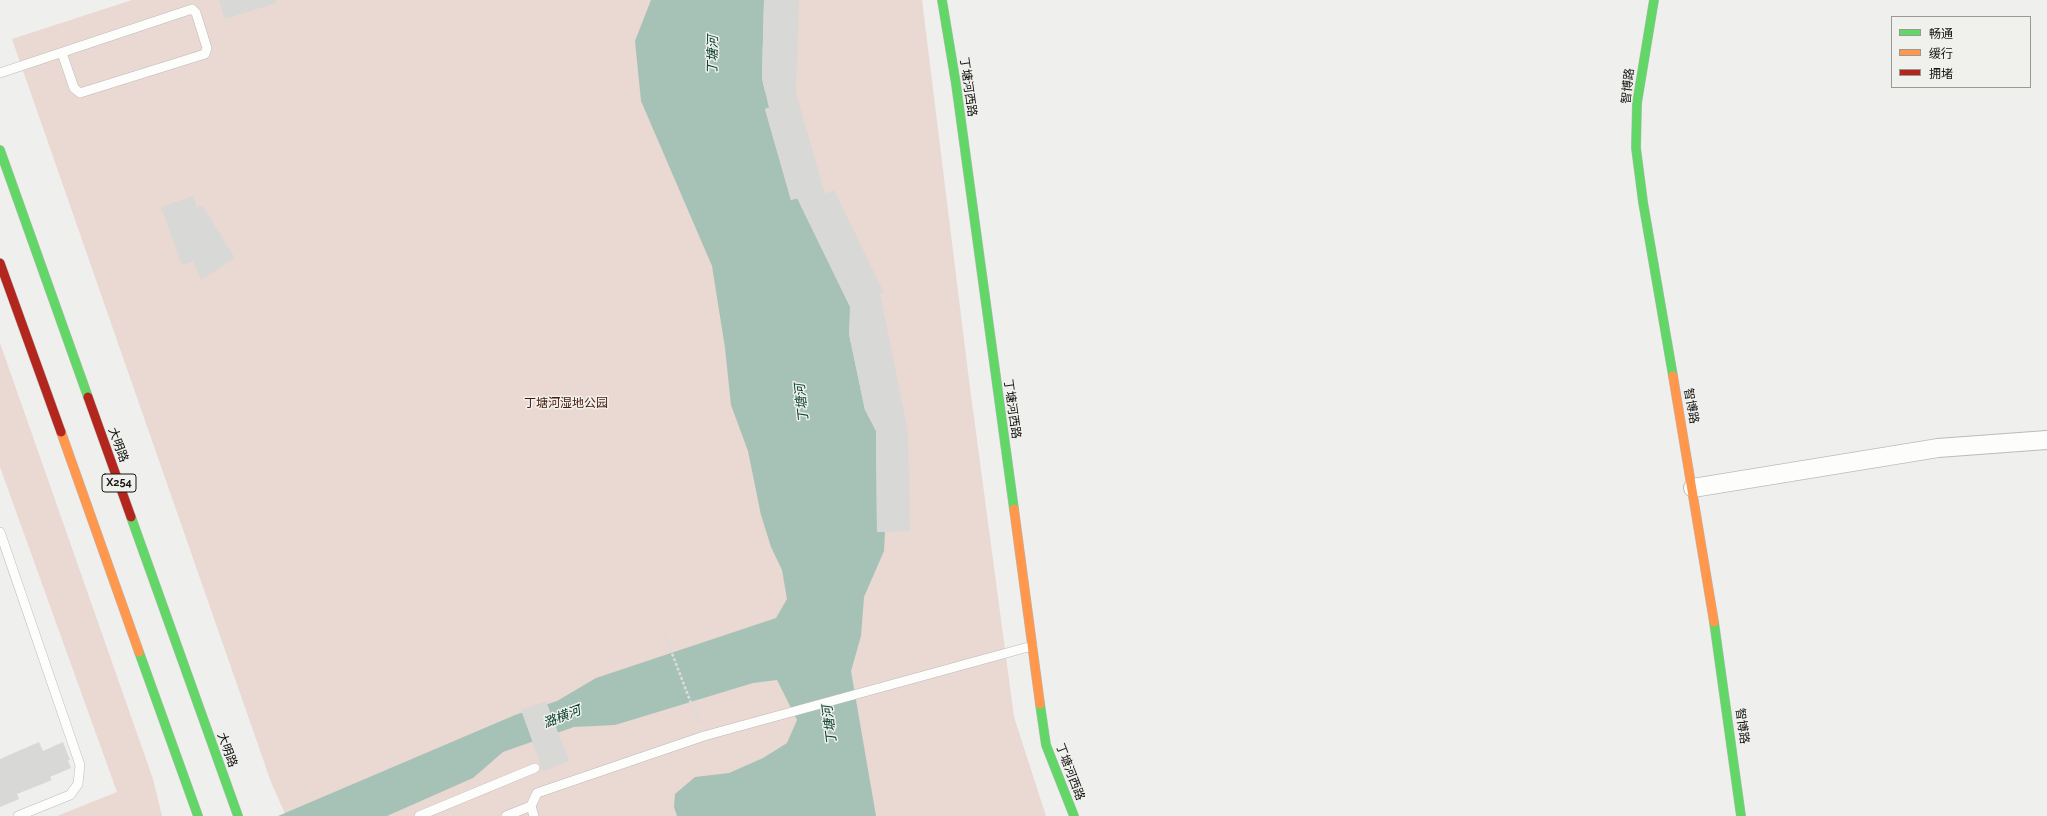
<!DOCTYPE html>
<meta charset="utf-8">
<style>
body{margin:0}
#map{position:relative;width:2047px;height:816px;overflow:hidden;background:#efefee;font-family:Raleway,"Noto Sans SC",sans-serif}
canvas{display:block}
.legend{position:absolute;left:1891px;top:16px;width:140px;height:72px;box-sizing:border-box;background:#f0f0ed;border:1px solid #989896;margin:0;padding:5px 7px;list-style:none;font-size:12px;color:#141413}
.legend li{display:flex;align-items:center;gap:8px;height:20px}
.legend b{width:20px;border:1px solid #989896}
</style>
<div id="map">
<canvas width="2047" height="816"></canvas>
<ul class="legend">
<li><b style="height:5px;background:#63d668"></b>畅通</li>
<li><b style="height:5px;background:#ff974d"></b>缓行</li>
<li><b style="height:5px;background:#b3261e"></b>拥堵</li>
</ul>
</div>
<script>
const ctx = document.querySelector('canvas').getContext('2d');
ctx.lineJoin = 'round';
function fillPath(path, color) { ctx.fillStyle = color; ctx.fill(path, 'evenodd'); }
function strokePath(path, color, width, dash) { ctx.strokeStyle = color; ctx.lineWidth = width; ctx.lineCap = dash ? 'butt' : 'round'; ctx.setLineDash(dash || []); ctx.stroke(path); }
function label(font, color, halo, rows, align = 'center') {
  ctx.font = font + ' Raleway,"Noto Sans SC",sans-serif'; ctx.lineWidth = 3; ctx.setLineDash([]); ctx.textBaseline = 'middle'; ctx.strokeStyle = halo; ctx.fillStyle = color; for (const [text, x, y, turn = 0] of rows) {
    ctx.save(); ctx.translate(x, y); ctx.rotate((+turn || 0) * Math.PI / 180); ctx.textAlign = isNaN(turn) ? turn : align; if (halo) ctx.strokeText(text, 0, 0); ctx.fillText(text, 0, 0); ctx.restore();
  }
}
fillPath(new Path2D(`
 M 132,0 L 922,0 L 969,380 L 1014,717 L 1046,816 L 286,816 L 271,782 L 12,39 Z
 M 0,343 L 153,779 L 162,816 L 57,816 L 117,792 L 0,467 Z`), '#ead8d2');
fillPath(new Path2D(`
 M 651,0 L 764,0 L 762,78 L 765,92 L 781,92 L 781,104 L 765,109 L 791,200 L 799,198 L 801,206 L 851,309 L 849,334 L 865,410 L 876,431 L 877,531 L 885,532 L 884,551 L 864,597 L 861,636 L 851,671 L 876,816 L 677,816 L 674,807 L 675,794 L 695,777 L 729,773 L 763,758 L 787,743 L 797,720 L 777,680 L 753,683 L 615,725 L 574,727 L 503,752 L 473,778 L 387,816 L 278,816 L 515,715 L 557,701 L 596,678 L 776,618 L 787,599 L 782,570 L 771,547 L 761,515 L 748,451 L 731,405 L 725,348 L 712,266 L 641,101 L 635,41 Z`), '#a6c2b7');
fillPath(new Path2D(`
 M 219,0 L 276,0 L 276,3 L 225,19 Z
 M 764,0 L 799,0 L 796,92 L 798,100 L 825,194 L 834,190 L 884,293 L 880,294 L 908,432 L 910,531 L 877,532 L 876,429 L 865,410 L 849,334 L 850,306 L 797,198 L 791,200 L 765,109 L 769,108 L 762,78 Z
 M 193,196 L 197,208 L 202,205 L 235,258 L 201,280 L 193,261 L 182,265 L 161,207 Z
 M 546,701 L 569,761 L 543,771 L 521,710 Z
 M 39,742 L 43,751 L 63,742 L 70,760 L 68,760 L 71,768 L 50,777 L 52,780 L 17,794 L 19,799 L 0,807 L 0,759 Z`), '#d8d8d7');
const lane = new Path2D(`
 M 0,73 L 192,9 L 196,13 L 207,48 L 205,54 L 80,93 L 74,88 L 62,53
 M 0,532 L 80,765 L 78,784 L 70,795 L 18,816
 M 531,806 L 534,816
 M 419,816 L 535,768
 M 506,816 L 531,806 L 537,793 L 704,736 L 1032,646`);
const street = new Path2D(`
 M 1693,488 L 1938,448 L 2047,440`);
const fast = new Path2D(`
 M 942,0 L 956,84 L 1014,509
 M 1654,0 L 1637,103 L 1636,148 L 1643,202 L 1673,376
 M 0,150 L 88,397
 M 131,517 L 238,816
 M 1714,622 L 1741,816
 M 139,652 L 198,816
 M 1040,704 L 1046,745 L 1074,816`);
const slow = new Path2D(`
 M 1673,376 L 1714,622
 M 61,432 L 139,652
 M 1014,509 L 1040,704`);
const jam = new Path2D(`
 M 0,263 L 61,432
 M 88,397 L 131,517`);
strokePath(lane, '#bbbbba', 10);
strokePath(street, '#bbbbba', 20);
strokePath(fast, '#bbbbba', 10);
strokePath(slow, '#bbbbba', 10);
strokePath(jam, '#bbbbba', 10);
strokePath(new Path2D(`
 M 665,635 L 699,724`), '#dbdbda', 2.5, [3, 2]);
strokePath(lane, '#fdfdfc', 9);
strokePath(street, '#fdfdfc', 18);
strokePath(fast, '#63d668', 9);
strokePath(slow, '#ff974d', 9);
strokePath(jam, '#b3261e', 9);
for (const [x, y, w] of [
 [119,483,34]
]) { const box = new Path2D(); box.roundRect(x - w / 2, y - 9, w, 18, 3); ctx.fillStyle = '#f0f0ed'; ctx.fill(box); strokePath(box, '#141413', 1); }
label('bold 11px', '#141413', null, [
 ["X254",119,483]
]);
label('12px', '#141413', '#f0f0ed', [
 ["智博路",1628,86,-84],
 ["丁塘河西路",968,87,82],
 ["智博路",1691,406,80],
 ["丁塘河西路",1012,409,82],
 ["大明路",118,445,70],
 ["智博路",1742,726,82],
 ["大明路",227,750,70],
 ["丁塘河西路",1070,772,69]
]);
label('12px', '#481807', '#f0f0ed', [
 ["丁塘河湿地公园",566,403]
]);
label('italic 13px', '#064031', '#f0f0ed', [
 ["丁塘河",713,55,-89],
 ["丁塘河",802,403,-96],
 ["潞横河",562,717,-21],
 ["丁塘河",830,725,-97]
]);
</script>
